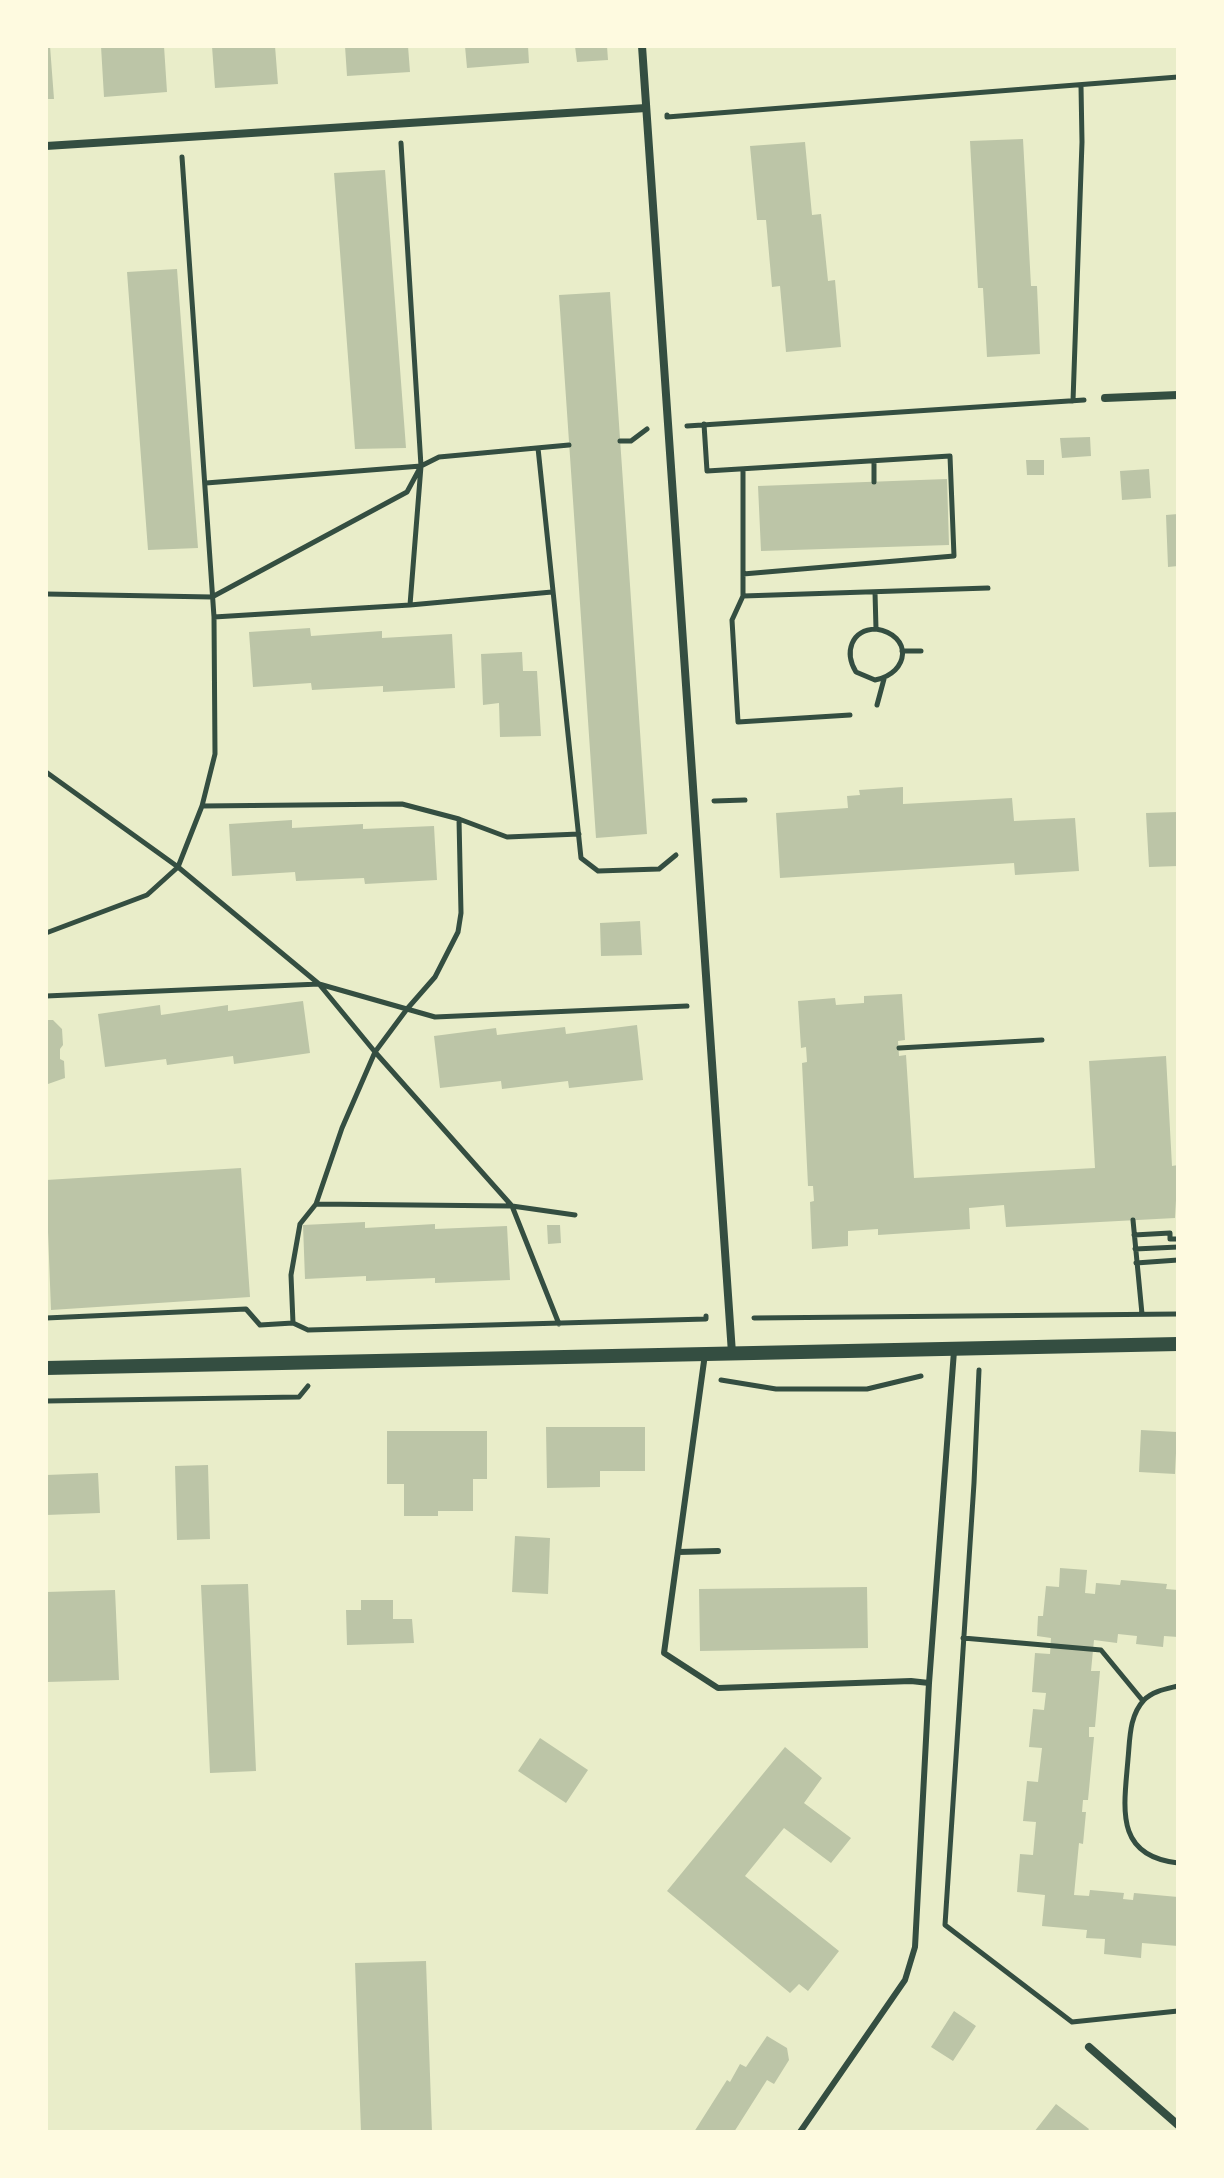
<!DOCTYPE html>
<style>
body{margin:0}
#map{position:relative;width:1224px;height:2178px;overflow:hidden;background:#e9edc9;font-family:Jost,sans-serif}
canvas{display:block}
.frame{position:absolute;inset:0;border:48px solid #fefae0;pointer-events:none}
</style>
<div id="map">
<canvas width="1224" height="2178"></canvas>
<div class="frame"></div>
</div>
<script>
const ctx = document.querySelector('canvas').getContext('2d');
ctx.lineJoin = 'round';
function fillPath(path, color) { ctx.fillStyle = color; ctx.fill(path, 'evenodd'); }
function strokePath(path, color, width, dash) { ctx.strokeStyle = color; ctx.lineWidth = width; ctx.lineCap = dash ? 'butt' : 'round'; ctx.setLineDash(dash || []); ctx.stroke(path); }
fillPath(new Path2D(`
 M 46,46 L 50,46 L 54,99 L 46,99 Z
 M 101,46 L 164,46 L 167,92 L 104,97 Z
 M 212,46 L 275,46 L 278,84 L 215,88 Z
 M 345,46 L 408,46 L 410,72 L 347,76 Z
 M 465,46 L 528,46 L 529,63 L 467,68 Z
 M 575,46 L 607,46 L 608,60 L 577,62 Z
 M 1023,139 L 1031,286 L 1037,286 L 1040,354 L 987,357 L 983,288 L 978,288 L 970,141 Z
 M 805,142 L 812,215 L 821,214 L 828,281 L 835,280 L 841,347 L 786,352 L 780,286 L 772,287 L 766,220 L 757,220 L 750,146 Z
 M 385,170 L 406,448 L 355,449 L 334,173 Z
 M 177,269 L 198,548 L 148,550 L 127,272 Z
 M 610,292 L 647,834 L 596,838 L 559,295 Z
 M 1090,437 L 1091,456 L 1062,458 L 1060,438 Z
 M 1026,460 L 1044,460 L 1044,475 L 1027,475 Z
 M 1149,469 L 1151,498 L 1122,500 L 1120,471 Z
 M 947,479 L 949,545 L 761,551 L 758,486 Z
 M 1178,514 L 1178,566 L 1168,567 L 1166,515 Z
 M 310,628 L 311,636 L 382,631 L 382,638 L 452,634 L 455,688 L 383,692 L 383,686 L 312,690 L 311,683 L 253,687 L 249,632 Z
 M 522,652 L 523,671 L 537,671 L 541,736 L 500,737 L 499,703 L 483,705 L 481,654 Z
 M 903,787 L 903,804 L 1012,798 L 1014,821 L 1075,818 L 1079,871 L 1015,875 L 1014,863 L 780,878 L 776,813 L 848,808 L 847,796 L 860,795 L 859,790 Z
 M 1178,812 L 1178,866 L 1149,867 L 1146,813 Z
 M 292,820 L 292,828 L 363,824 L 363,829 L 434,826 L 437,880 L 365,884 L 364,878 L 296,881 L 295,872 L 232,876 L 229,824 Z
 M 640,921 L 642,955 L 601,956 L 600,923 Z
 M 902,994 L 905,1040 L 898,1041 L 899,1056 L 906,1055 L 914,1178 L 1095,1168 L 1089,1061 L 1166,1056 L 1172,1166 L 1178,1165 L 1175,1218 L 1006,1227 L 1004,1205 L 969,1208 L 970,1229 L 878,1235 L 878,1229 L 848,1231 L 848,1246 L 812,1249 L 810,1202 L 814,1201 L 813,1186 L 808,1186 L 802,1063 L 807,1062 L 806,1047 L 801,1048 L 798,1001 L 835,998 L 836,1005 L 864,1003 L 864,996 Z
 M 303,1001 L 310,1053 L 234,1064 L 233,1056 L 167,1065 L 166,1059 L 105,1067 L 98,1014 L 160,1005 L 161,1015 L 228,1005 L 228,1011 Z
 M 46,1020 L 53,1020 L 62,1029 L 63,1045 L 60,1049 L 60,1059 L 64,1061 L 65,1078 L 48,1084 L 46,1084 Z
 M 637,1025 L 643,1080 L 569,1088 L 568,1081 L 502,1089 L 501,1081 L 440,1088 L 434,1036 L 496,1028 L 497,1035 L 565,1027 L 566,1034 Z
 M 241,1168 L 250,1297 L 51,1310 L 46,1180 Z
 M 365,1222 L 365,1228 L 435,1224 L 435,1229 L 507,1226 L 510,1280 L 435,1283 L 435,1278 L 366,1281 L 366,1276 L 305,1279 L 303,1225 Z
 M 547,1225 L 560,1225 L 561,1243 L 548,1244 Z
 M 546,1427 L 645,1427 L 645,1471 L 600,1471 L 600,1487 L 547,1488 Z
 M 1141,1430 L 1177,1432 L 1175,1474 L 1139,1472 Z
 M 387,1431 L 487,1431 L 487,1479 L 473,1479 L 473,1511 L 438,1511 L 438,1516 L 404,1516 L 404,1484 L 387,1484 Z
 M 208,1465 L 210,1539 L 177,1540 L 175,1466 Z
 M 98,1473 L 100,1513 L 46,1515 L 46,1475 Z
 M 515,1536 L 550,1538 L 548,1594 L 512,1592 Z
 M 1060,1568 L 1087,1570 L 1085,1593 L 1095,1594 L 1096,1583 L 1120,1585 L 1121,1580 L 1167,1584 L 1166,1589 L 1178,1590 L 1178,1637 L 1164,1636 L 1163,1647 L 1136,1644 L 1137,1636 L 1118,1634 L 1117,1643 L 1094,1640 L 1091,1671 L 1100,1671 L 1095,1727 L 1089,1727 L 1089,1737 L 1094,1737 L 1088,1800 L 1083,1800 L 1082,1812 L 1086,1812 L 1083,1844 L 1079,1843 L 1074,1895 L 1089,1896 L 1090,1890 L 1124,1893 L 1123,1899 L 1133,1900 L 1134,1893 L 1178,1897 L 1178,1946 L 1142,1943 L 1141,1958 L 1104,1954 L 1105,1939 L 1086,1938 L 1087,1930 L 1042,1926 L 1045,1895 L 1017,1892 L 1020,1854 L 1033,1855 L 1036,1822 L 1023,1821 L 1027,1781 L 1038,1782 L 1042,1748 L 1029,1747 L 1033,1709 L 1044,1710 L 1046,1693 L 1032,1692 L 1035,1653 L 1050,1654 L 1051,1638 L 1037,1636 L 1038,1616 L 1043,1616 L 1046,1586 L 1059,1587 Z
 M 248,1584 L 256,1771 L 210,1773 L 201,1585 Z
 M 867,1587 L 868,1648 L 700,1651 L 699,1589 Z
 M 115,1590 L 119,1680 L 46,1682 L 46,1592 Z
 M 361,1600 L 393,1600 L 393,1619 L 412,1619 L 414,1643 L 347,1645 L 346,1610 L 361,1610 Z
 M 540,1738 L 588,1770 L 566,1803 L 518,1771 Z
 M 785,1747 L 822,1778 L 804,1803 L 851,1838 L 831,1863 L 784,1828 L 745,1876 L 839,1951 L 808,1991 L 799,1984 L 790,1993 L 667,1891 Z
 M 426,1961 L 432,2132 L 361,2132 L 355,1963 Z
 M 954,2011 L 976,2026 L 953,2061 L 931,2047 Z
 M 767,2036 L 787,2048 L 789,2060 L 774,2084 L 767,2080 L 734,2132 L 694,2132 L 727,2080 L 730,2082 L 740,2064 L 746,2067 Z
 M 1056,2104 L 1089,2129 L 1087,2132 L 1034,2132 Z`), '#bcc5a7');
strokePath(new Path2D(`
 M 667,115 L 667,117 L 1178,77
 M 1073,401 L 1082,142 L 1081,86
 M 704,424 L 707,471 L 950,456 L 954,556 L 743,574 L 743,469
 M 687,426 L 1084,400
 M 620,441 L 631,441 L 647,429
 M 538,448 L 581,858 L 598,871 L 659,869 L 676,855
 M 874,461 L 874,482
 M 206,483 L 421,466
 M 743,574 L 743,596 L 732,620 L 738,722 L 850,715
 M 875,592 L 876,629 C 851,630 844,652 856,672 L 875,680 C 910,673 913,635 876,629
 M 46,594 L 212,597 L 407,492 L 421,466 L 439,457 L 569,445
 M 743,596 L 988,588
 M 410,605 L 552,592
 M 214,617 L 410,605 L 421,466 L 401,143
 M 902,651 L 921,651
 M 877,705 L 884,679
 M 46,772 L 178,867 L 319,984 L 375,1052 L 512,1206 L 559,1324
 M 714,801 L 745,800
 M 202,806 L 402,804 L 459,819 L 507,837 L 579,834
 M 459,819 L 461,913 L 458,932 L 435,977 L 407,1009 L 375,1052 L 342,1128 L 316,1204 L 300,1224 L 291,1275 L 293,1323 L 308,1330 L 706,1319 L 706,1316
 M 46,933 L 147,895 L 178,867 L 202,806 L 215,754 L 214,617 L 182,157
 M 46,996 L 319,984 L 435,1017 L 687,1006
 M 899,1048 L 1042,1040
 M 316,1204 L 512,1206 L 575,1215
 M 1133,1220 L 1142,1314
 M 1134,1235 L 1170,1233 L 1170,1239 L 1178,1239
 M 1135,1249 L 1178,1247
 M 1136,1263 L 1178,1260
 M 46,1318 L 246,1309 L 260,1325 L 293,1323
 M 754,1318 L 1178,1314
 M 979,1370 L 974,1483 L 945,1925 L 1072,2022 L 1178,2011
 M 721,1380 L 776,1389 L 867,1389 L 921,1376
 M 46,1401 L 299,1397 L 308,1386
 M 963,1638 L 1101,1650 L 1143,1701
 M 1178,1686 C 1166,1689 1153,1691 1144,1700 C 1129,1716 1130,1739 1128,1759 C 1124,1808 1114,1856 1178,1863`), '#344e41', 5);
strokePath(new Path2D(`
 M 705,1354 L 664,1653 L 718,1688 L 911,1681 L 929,1683
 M 678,1552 L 718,1551
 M 800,2132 L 905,1980 L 915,1947 L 929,1683 L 954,1351`), '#344e41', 6);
strokePath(new Path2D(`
 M 642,46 L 732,1353
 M 46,146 L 646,108
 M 1105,398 L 1178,395
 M 1089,2047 L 1178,2125`), '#344e41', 8);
strokePath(new Path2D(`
 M 46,1368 L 1178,1344`), '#344e41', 14);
</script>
